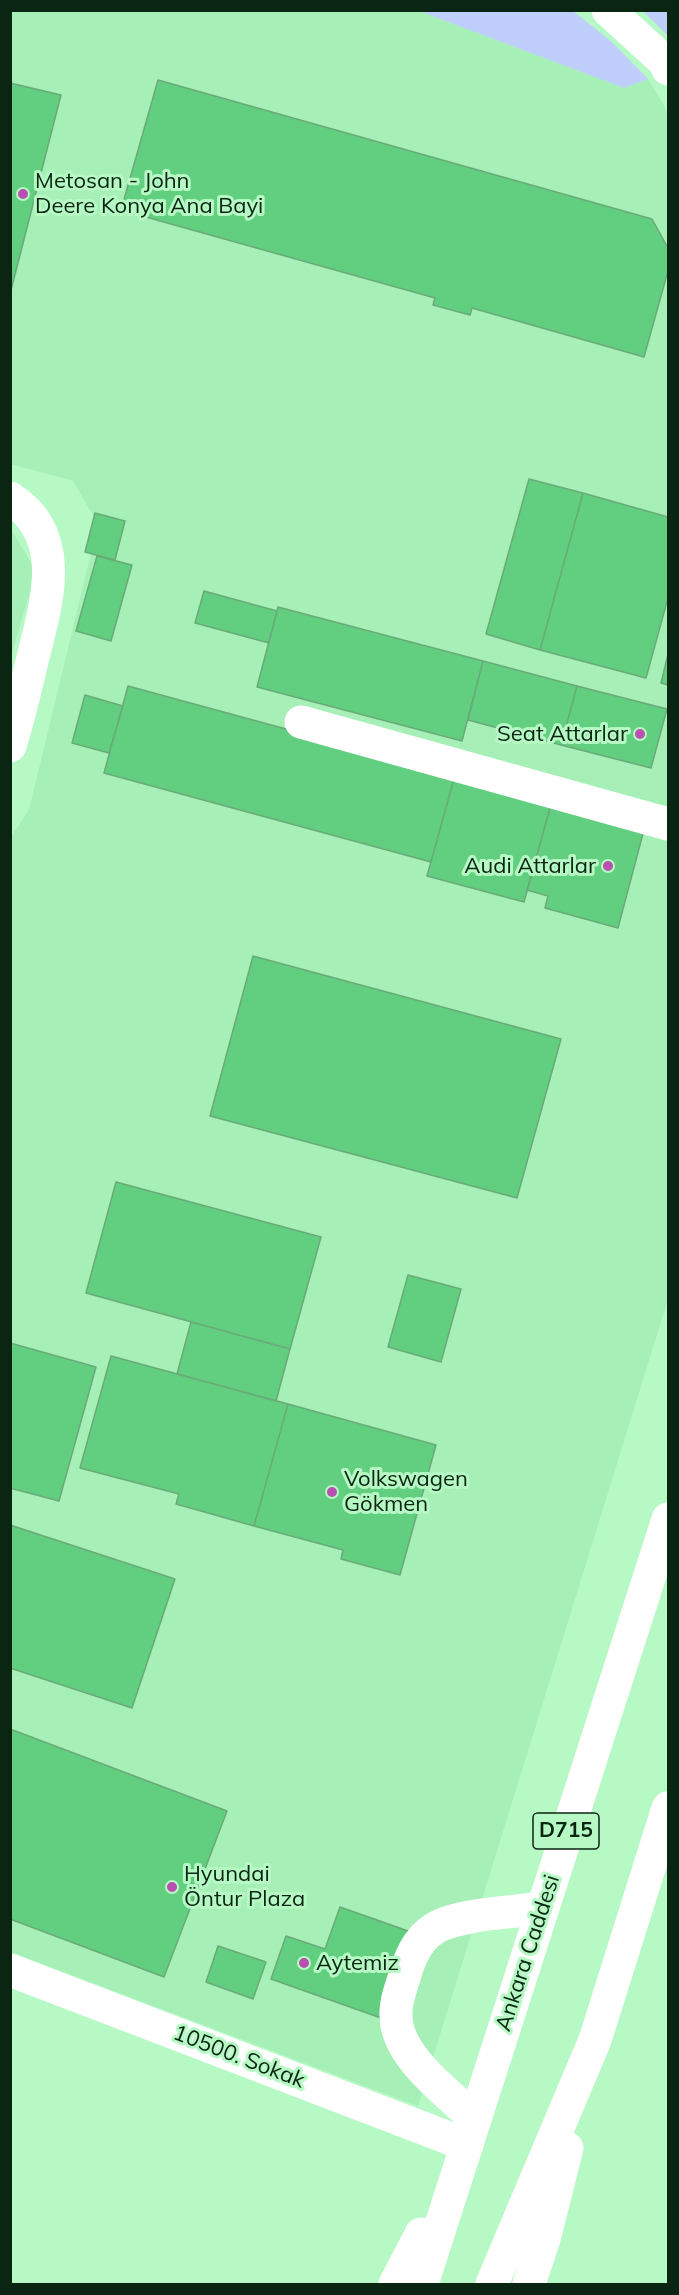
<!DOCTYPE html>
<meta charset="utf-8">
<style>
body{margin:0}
#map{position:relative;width:679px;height:2295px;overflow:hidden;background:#b6f9c4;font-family:Mulish,sans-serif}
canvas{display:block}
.frame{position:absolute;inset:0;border:12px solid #0a2512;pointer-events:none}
</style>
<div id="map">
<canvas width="679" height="2295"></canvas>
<div class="frame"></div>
</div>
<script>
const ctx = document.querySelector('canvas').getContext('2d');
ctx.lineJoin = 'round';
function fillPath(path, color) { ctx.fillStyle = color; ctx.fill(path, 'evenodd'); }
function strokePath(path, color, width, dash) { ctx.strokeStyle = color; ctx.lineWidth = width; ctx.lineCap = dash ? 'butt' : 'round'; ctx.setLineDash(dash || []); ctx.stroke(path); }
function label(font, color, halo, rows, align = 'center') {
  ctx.font = font + ' Mulish,sans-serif'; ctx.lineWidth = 6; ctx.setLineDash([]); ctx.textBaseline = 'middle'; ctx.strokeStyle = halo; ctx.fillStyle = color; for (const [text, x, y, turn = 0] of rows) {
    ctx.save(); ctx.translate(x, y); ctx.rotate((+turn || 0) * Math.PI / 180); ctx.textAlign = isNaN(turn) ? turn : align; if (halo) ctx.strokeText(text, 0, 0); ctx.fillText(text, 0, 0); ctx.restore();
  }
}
fillPath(new Path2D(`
 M 10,11 L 419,11 L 624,88 L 648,79 L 668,112 L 668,1299 L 418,2106 L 11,1952 L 11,837 L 29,810 L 98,524 L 73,481 L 11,464 Z
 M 11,529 L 36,571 L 11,656 Z`), '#a6efb6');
fillPath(new Path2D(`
 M 419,11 L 573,11 L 612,42 L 648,79 L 624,88 Z
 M 643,11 L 668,11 L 668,36 Z`), '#bfcefa');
const building = new Path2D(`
 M 158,80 L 652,219 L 668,248 L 668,271 L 644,357 L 472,308 L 470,315 L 433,305 L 435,298 L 121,210 Z
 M 10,83 L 61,95 L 10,294 Z
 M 529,479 L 583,493 L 540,650 L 486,634 Z
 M 583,493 L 668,517 L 668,598 L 646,678 L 540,650 Z
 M 95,513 L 125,521 L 115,560 L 85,552 Z
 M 97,556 L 132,565 L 111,641 L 76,631 Z
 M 204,591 L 277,611 L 269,643 L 195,623 Z
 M 278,607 L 483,661 L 462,741 L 257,687 Z
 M 668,654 L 668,685 L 661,683 Z
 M 483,661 L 577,686 L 561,745 L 468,720 Z
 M 128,686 L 455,775 L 431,862 L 104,773 Z
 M 577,686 L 667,709 L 651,768 L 561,745 Z
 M 85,695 L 123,706 L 109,753 L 72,743 Z
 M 455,775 L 552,801 L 524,902 L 427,876 Z
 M 550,808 L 645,826 L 618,928 L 545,908 L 548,896 L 527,890 Z
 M 253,956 L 561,1039 L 517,1198 L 210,1116 Z
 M 116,1182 L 321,1237 L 290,1349 L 86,1293 Z
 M 408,1275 L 461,1289 L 441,1362 L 388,1347 Z
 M 191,1322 L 290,1349 L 276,1401 L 177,1374 Z
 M 10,1343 L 96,1367 L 59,1501 L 10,1488 Z
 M 111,1356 L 288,1404 L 254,1526 L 176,1504 L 179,1494 L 80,1468 Z
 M 288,1404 L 436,1445 L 400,1575 L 341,1559 L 343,1550 L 254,1526 Z
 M 10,1525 L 175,1579 L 132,1708 L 10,1668 Z
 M 10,1729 L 227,1811 L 164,1977 L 10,1919 Z
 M 340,1907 L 411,1932 L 381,2018 L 271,1979 L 286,1936 L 325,1949 Z
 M 218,1946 L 266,1962 L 253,1999 L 206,1982 Z`);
fillPath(building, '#61cf7f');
strokePath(building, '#6aaa79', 1.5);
strokePath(new Path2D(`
 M 10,498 C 68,535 47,602 33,657 C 26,687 19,717 10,746
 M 301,722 L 668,824
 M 10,1970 L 467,2145
 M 475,2119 C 448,2093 396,2056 396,2016 C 395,2001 402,1986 406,1971 C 412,1952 421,1934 441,1925 C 471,1913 509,1913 541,1908`), '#fff', 33);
strokePath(new Path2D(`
 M 608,10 L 665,62 L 668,69
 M 395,2284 L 421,2234
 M 422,2284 L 668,1519
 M 492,2284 L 595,2040 L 668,1808
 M 529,2284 L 544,2239 L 567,2148`), '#fff', 33);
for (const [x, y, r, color] of [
 [23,194,6,"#b94fb1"],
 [640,734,6,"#b94fb1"],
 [608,866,6,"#b94fb1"],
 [332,1492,6,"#b94fb1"],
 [172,1887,6,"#b94fb1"],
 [304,1963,6,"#b94fb1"]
]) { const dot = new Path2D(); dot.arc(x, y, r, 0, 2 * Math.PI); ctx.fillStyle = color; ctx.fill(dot); strokePath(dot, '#b6f9c4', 2); }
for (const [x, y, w] of [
 [566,1831,66]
]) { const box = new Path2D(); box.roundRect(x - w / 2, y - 18, w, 36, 4.5); ctx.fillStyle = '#b6f9c4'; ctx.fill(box); strokePath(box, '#0a2512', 1.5); }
label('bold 21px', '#0a2512', null, [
 ["D715",566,1831]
]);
label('22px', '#0a2512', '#b6f9c4', [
 ["Metosan - John",35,181],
 ["Deere Konya Ana Bayi",35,206],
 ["Seat Attarlar",628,734,"right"],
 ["Audi Attarlar",596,866,"right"],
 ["Volkswagen",344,1479],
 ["Gökmen",344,1504],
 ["Hyundai",184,1874],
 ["Öntur Plaza",184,1899],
 ["Aytemiz",316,1963]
], 'left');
label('22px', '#0a2512', '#b6f9c4', [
 ["Ankara Caddesi",528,1953,-72],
 ["10500. Sokak",239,2057,21]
]);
</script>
